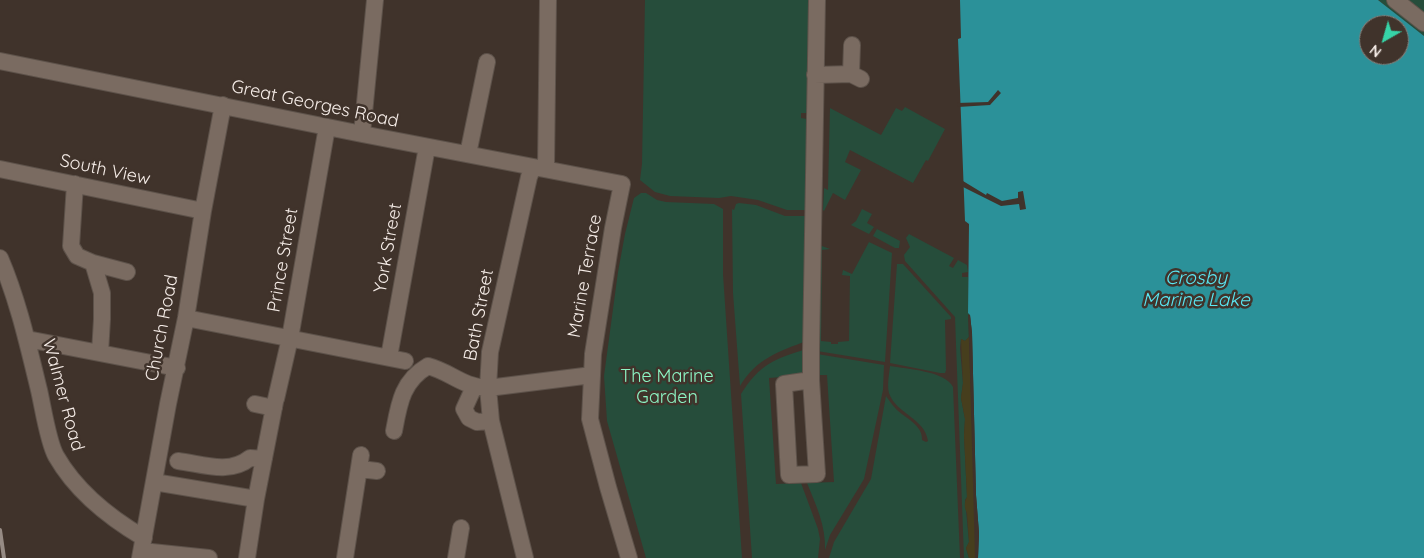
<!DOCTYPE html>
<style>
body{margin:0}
#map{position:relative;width:1424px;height:558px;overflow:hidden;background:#40332b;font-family:Quicksand,sans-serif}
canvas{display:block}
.north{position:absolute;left:1359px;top:15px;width:50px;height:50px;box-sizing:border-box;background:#40332b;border:1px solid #897d77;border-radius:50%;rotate:218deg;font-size:14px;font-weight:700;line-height:20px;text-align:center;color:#f6ede8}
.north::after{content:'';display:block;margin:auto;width:18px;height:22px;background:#36d4a7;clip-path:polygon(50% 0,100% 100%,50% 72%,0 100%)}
</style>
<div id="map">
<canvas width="1424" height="558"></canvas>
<div class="north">N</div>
</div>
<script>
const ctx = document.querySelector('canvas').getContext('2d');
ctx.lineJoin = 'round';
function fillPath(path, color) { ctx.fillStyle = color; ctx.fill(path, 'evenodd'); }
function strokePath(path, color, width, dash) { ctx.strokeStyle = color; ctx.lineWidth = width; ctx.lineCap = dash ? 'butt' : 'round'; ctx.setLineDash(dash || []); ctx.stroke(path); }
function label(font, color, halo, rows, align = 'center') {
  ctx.font = font + ' Quicksand,sans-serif'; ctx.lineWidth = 5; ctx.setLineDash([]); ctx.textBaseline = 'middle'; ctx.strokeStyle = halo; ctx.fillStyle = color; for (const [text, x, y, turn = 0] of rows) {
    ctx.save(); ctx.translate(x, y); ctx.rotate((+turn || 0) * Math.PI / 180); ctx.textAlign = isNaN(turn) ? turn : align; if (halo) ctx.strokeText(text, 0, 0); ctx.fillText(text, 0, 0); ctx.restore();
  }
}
fillPath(new Path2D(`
 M 645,0 L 812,0 L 811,109 L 807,113 L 801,113 L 801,118 L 807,119 L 810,122 L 809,210 L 787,210 L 758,200 L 731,196 L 719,198 L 670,196 L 655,192 L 640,180 L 642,164 Z
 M 1378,0 L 1391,0 L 1424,27 L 1424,36 Z
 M 1400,0 L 1424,0 L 1424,19 Z
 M 905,107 L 945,129 L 928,161 L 926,160 L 913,183 L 850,150 L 845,162 L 861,170 L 845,200 L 833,193 L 824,211 L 823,210 L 824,188 L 828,190 L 830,108 L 881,135 L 896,108 L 902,111 Z
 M 641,193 L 646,193 L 657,200 L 666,202 L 714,204 L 723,209 L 723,274 L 742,558 L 646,558 L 607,421 L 604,376 L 618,272 L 625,234 L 634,198 Z
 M 739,203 L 756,205 L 785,216 L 808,216 L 807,341 C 779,351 756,359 740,386 L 733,293 L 732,209 L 734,210 L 736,204 Z
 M 862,209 L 872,214 L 867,223 L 874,227 L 869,234 L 851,225 L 856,221 Z
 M 877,229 L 900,241 L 899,248 L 895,248 L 873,236 Z
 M 909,234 L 954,258 L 949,266 L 953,268 L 958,260 L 967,265 L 968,272 L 962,273 L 962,277 L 968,277 L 969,337 L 965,341 L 961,339 L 960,348 L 963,383 L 961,398 L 965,419 L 964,435 L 967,497 L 965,500 L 969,542 L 966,548 L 969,558 L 964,558 L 955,317 L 905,261 L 904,255 L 910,247 L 906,238 Z
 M 869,242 L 892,253 L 885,362 L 817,351 L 819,245 L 830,249 L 822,250 L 821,341 L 831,342 L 831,344 L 838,344 L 838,342 L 849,341 L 850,276 L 842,275 L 843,270 L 852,274 Z
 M 897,264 L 903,264 L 951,317 L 951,319 L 945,320 L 946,370 L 945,373 L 940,373 L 890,363 Z
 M 807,349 L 806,375 L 769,378 L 776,484 L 801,483 L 818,529 L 820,539 L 818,558 L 752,558 L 741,394 C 760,364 774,359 807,349 Z
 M 817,354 L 884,365 L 883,390 L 864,479 L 830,535 L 825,550 C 826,526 816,505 807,483 L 834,482 L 827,375 L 815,375 Z
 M 890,366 C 906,369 946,371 953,387 L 960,558 L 829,558 L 834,542 L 871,479 L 886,396 C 889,400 892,405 896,409 C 905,418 923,425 922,440 L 926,442 L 928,441 C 925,418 896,414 889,393 C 887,385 889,375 890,366 Z`), '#264d3b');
fillPath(new Path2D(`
 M 969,337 L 975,558 L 969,558 L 966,548 L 969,542 L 967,513 C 964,508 964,502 967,497 L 964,435 L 965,419 L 961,398 L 963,383 L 961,339 L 965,341 Z`), '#463e1d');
fillPath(new Path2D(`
 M 960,0 L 1378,0 L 1424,36 L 1424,558 L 978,558 L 979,533 L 976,495 L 972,333 L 970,315 L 968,313 L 969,224 L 965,221 L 958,39 L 961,38 ZM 1369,25 L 1399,25 L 1399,55 L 1369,55 Z`), '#2b9199');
fillPath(new Path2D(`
 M 998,90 L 1001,93 L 990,105 L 958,107 L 957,103 L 988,102 Z
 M 963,181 L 986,195 L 987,193 L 1002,201 L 1018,198 L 1018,192 L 1023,191 L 1026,209 L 1020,210 L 1019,204 L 1001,206 L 963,187 Z
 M 968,315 L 970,315 L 972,333 L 976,495 L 979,533 L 978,558 L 976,558 L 976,533 Z`), '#40332b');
const minor = new Path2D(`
 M 1395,0 L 1424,23
 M 0,61 L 362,134 L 622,184 L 613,228 L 593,354 L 590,419 L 608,487 L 629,558
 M 851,74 L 852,45
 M 815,75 L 851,74 L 861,79
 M 362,134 L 375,0
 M 468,154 L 487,62
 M 0,169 L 203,211
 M 546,169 L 548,0
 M 75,184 L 71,246 L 77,256 L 93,263 L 127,272
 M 0,258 C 18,300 28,345 39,390 C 43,407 48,442 56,456 C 76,491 110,518 144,538
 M 93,263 L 102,293 L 102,319 L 100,353
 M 186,318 L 405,361
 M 27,339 L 177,368
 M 389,357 L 427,147
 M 811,380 L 784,384 L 789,475 L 817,474 L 811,380 L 811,351 L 817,0
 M 474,387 L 464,409 L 469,418 L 477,422 L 491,421
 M 276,399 L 290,338 L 327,127
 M 255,404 L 274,408
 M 394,431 C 399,404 402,381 428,366 C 451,372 462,387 488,388 L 592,375
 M 178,461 C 202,464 229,475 250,458 L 264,459
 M 360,469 L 377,471
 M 154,482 L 256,499 L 247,558
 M 256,499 L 275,402
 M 142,551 L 209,558
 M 140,558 L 168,404 L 186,318 L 203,211 L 223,105
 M 345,558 L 361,455
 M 456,558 L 461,528
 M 525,558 L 491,421 L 488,388 L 490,352 L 529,177 L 533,167`);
strokePath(minor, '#5d524a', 18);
strokePath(minor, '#7a6b61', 16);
strokePath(new Path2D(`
 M 0,530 L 4,558`), '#968b84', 4);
label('18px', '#f6ede8', '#40332b', [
 ["Great Georges Road",315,104,12],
 ["South View",105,170,12],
 ["York Street",388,248,-80],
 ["Prince Street",283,260,-80],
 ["Marine Terrace",585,276,-80],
 ["Bath Street",479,315,-79],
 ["Church Road",162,328,-79],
 ["Walmer Road",63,395,75]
]);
label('18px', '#8cf5c4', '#40332b', [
 ["The Marine",667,377],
 ["Garden",667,398]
]);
label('italic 19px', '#5ae7f3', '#40332b', [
 ["Crosby",1196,278],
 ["Marine Lake",1196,300]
]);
</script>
